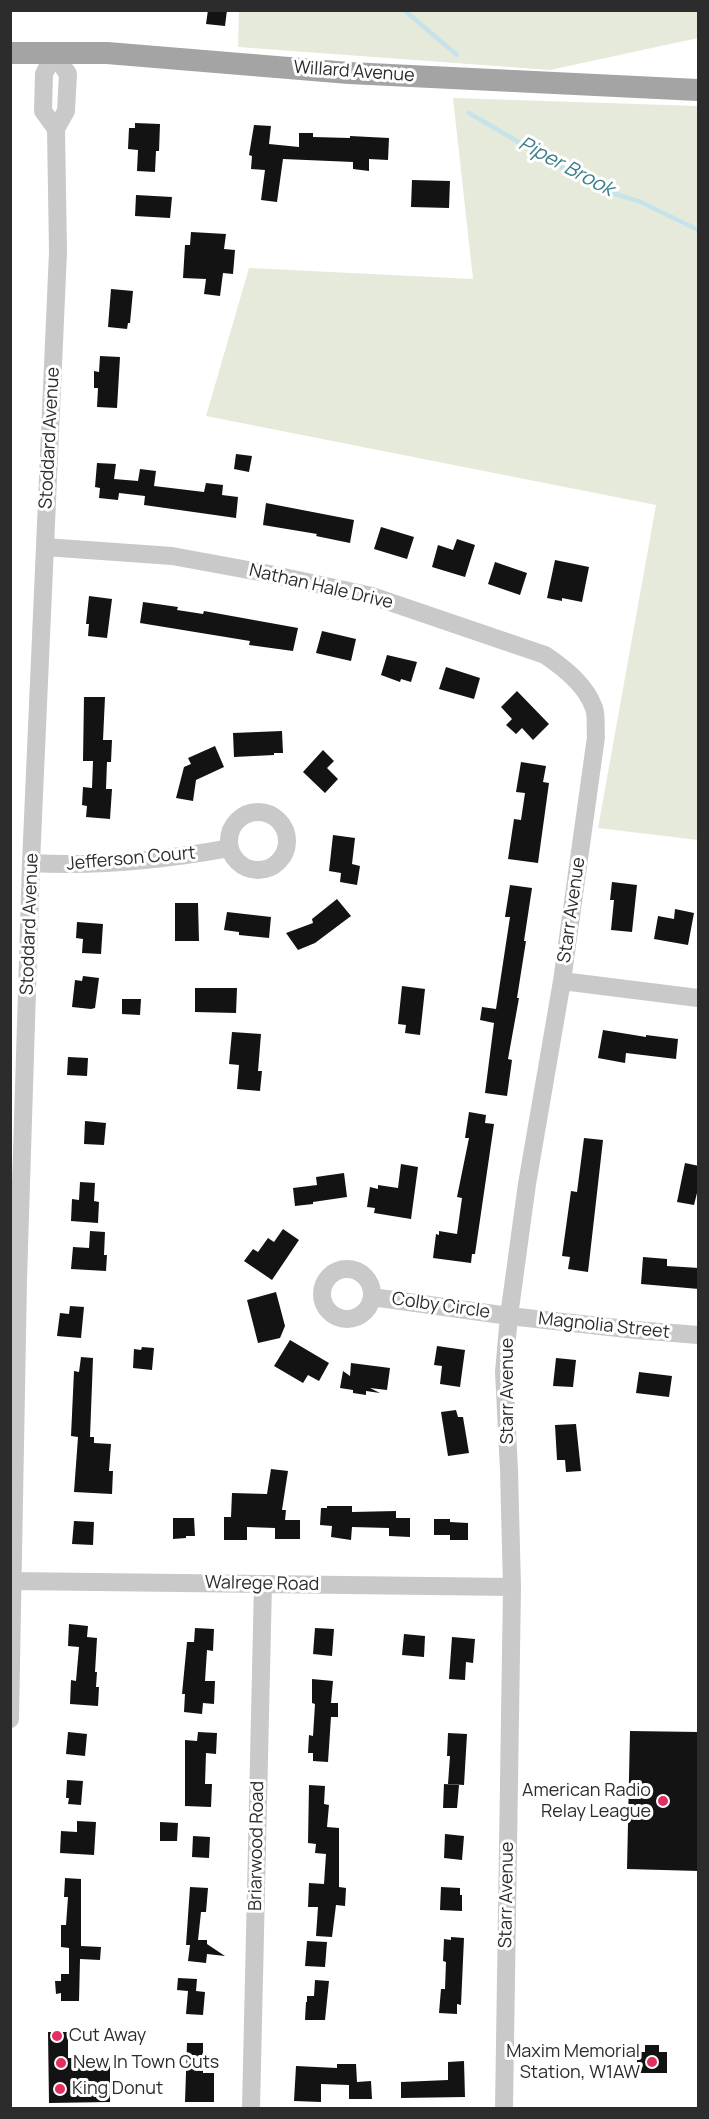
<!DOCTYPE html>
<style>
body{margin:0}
#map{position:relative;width:709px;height:2119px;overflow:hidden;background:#fff;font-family:Manrope,sans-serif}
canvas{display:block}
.frame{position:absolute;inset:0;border:12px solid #2c2c2c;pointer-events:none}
</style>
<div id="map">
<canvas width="709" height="2119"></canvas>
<div class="frame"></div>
</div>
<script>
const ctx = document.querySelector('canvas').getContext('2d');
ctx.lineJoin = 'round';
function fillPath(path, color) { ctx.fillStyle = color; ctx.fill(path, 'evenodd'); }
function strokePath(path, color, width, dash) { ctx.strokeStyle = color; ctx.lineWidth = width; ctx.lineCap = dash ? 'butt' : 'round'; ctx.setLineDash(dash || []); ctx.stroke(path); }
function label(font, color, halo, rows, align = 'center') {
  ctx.font = font + ' Manrope,sans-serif'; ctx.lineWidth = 6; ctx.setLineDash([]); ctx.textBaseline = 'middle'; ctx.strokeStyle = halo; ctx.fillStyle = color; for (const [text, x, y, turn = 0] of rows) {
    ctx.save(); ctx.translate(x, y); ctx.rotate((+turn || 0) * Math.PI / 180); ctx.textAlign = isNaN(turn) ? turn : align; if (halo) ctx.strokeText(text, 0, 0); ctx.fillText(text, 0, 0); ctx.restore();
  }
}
fillPath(new Path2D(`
 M 239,11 L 698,11 L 698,38 L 550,70 L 238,47 Z
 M 453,98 L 698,106 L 698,840 L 598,828 L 656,505 L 206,416 L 249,268 L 473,279 Z`), '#e6eada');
strokePath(new Path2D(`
 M 404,10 L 457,55
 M 469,113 L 599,189 L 641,202 L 698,230`), '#c6e3ea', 4.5);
fillPath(new Path2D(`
 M 208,10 L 227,10 L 225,26 L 206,24 Z
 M 135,123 L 160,124 L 159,151 L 156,151 L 155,172 L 137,171 L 138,150 L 128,149 L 129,128 L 135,128 Z
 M 254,125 L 271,126 L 269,144 L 299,147 L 299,133 L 313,133 L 313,137 L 350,138 L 350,136 L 389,138 L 388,160 L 369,159 L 369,171 L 353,169 L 353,162 L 283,159 L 277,202 L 261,200 L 265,170 L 251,169 L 252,156 L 249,155 Z
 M 412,180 L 450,181 L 449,208 L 411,207 Z
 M 136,195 L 172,197 L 170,218 L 135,216 Z
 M 191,232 L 226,234 L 224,249 L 235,250 L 233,274 L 223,273 L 220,296 L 204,294 L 206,279 L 183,278 L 185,245 L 190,245 Z
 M 111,289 L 133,291 L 130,323 L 128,323 L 127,329 L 108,327 Z
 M 100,356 L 120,357 L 117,408 L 97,407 L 98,388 L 94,388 L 94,371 L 99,372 Z
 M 236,454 L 252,456 L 249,472 L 234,469 Z
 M 97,463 L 116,464 L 114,479 L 138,481 L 140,469 L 156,471 L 154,486 L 204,492 L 206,483 L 223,485 L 222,495 L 238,497 L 236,518 L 144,505 L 145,496 L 119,493 L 118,500 L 99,498 L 100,488 L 95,487 Z
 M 266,503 L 354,520 L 350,543 L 316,536 L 317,534 L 263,525 Z
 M 381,527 L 414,537 L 407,559 L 374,549 Z
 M 457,539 L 475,545 L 465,577 L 432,567 L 438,545 L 453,550 Z
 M 555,560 L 589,567 L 582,602 L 562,598 L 562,601 L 547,598 Z
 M 495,562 L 527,573 L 520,595 L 488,584 Z
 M 89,596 L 112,599 L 107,638 L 88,636 L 89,624 L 86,624 Z
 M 143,602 L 178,607 L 177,610 L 203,614 L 204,611 L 298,628 L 293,651 L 249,645 L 250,641 L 140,623 Z
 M 322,631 L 356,639 L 351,661 L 316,653 Z
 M 387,655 L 417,662 L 411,682 L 401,679 L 400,682 L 381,675 Z
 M 446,667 L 480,678 L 474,699 L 439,689 Z
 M 517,691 L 549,724 L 533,740 L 522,728 L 516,734 L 506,725 L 512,719 L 501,707 Z
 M 84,697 L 105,697 L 103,740 L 112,740 L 111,762 L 107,762 L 106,789 L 112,789 L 110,819 L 86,817 L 87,806 L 82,805 L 83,787 L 92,788 L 93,761 L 83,761 Z
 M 282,731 L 283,753 L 274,753 L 274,755 L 234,757 L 233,733 Z
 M 215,746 L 224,767 L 196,780 L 193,801 L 176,798 L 184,767 L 191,764 L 188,758 Z
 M 323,750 L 334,761 L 327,768 L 338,779 L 325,793 L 303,772 Z
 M 521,762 L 546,766 L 543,782 L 549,783 L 538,863 L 508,859 L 514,819 L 521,820 L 525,793 L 516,792 Z
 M 333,835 L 355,838 L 352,864 L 360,866 L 357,885 L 340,882 L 341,873 L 329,871 Z
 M 612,882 L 637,885 L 632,932 L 611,930 L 614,900 L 610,900 Z
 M 510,885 L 532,888 L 524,941 L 526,941 L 517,998 L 519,998 L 508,1059 L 512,1060 L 507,1096 L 485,1093 L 494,1023 L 480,1020 L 482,1007 L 496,1009 L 510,917 L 505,917 Z
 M 337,899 L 351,916 L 315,943 L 298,950 L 286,933 L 313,923 L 312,919 Z
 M 175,903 L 198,903 L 199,941 L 175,941 Z
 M 675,909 L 694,913 L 688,945 L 654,939 L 658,916 L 674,919 Z
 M 227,912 L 271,917 L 269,938 L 239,935 L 239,932 L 224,930 Z
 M 77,922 L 103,924 L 101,954 L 82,953 L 83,939 L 76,938 Z
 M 83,976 L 99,978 L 95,1008 L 91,1009 L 72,1007 L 75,980 L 82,981 Z
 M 402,986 L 425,989 L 420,1035 L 405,1033 L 406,1025 L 398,1024 Z
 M 195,988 L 237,988 L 236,1013 L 195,1012 Z
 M 122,999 L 141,999 L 140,1015 L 122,1014 Z
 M 603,1030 L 646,1037 L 646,1035 L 678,1039 L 676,1059 L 626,1053 L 625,1063 L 598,1058 Z
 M 232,1032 L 261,1034 L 258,1071 L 262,1071 L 260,1091 L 237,1089 L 239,1065 L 229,1064 Z
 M 68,1057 L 88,1058 L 87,1076 L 67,1075 Z
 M 469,1112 L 486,1115 L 485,1123 L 494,1124 L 475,1254 L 472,1254 L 471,1263 L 433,1258 L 436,1234 L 439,1235 L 439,1231 L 457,1234 L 462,1198 L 457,1197 L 469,1138 L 465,1138 Z
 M 85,1121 L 106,1123 L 104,1145 L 84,1144 Z
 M 584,1138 L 603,1140 L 588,1272 L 568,1269 L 570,1257 L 562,1256 L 571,1191 L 577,1192 Z
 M 685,1163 L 699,1166 L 699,1185 L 694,1205 L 677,1202 Z
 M 401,1164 L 418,1167 L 411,1219 L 374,1213 L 375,1208 L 367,1207 L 370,1187 L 378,1189 L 378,1185 L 398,1188 Z
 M 344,1173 L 347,1197 L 313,1202 L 313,1204 L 295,1206 L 293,1188 L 317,1185 L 316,1177 Z
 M 80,1182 L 95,1183 L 94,1201 L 99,1202 L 98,1223 L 71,1221 L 72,1199 L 79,1200 Z
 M 283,1229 L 299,1240 L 272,1280 L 244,1261 L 253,1249 L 258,1252 L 268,1238 L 274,1242 Z
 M 90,1231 L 105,1232 L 104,1255 L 107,1255 L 106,1271 L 71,1269 L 73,1247 L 89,1248 Z
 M 643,1257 L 667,1259 L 667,1266 L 699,1268 L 699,1289 L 641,1284 Z
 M 276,1292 L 285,1326 L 280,1338 L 258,1343 L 247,1300 Z
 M 70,1306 L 84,1307 L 81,1338 L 57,1336 L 60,1313 L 69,1314 Z
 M 290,1340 L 329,1363 L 319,1381 L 308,1375 L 303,1383 L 274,1366 Z
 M 437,1346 L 465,1350 L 460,1387 L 440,1384 L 442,1366 L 434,1365 Z
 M 142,1347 L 154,1348 L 152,1370 L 133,1368 L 134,1349 L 141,1350 Z
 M 81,1357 L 93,1358 L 90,1437 L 94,1437 L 94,1443 L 111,1444 L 109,1471 L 113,1471 L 112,1494 L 74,1492 L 78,1437 L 71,1436 L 74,1371 L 79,1372 Z
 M 556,1358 L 576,1360 L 573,1387 L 553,1386 Z
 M 351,1363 L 390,1368 L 387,1390 L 370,1388 L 380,1393 L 366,1391 L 366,1395 L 353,1393 L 353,1390 L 340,1388 L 343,1371 L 350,1376 Z
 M 639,1372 L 672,1376 L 669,1397 L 636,1393 Z
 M 456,1410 L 458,1417 L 463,1417 L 469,1453 L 448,1456 L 441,1412 Z
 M 576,1424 L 581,1471 L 566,1472 L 565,1460 L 557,1460 L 555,1425 Z
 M 271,1469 L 288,1471 L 282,1510 L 286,1510 L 285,1520 L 300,1520 L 300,1539 L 275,1539 L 275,1528 L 247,1527 L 247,1540 L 224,1540 L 224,1517 L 231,1517 L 232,1493 L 267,1494 Z
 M 327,1506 L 352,1506 L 352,1512 L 396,1511 L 396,1518 L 410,1518 L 410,1537 L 389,1536 L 389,1528 L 352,1527 L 351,1540 L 331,1537 L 332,1526 L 320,1525 L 321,1508 L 327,1508 Z
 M 173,1518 L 194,1518 L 195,1536 L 186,1536 L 186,1538 L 173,1539 Z
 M 434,1519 L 450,1519 L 450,1522 L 468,1523 L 468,1540 L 450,1540 L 450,1535 L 434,1535 Z
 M 74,1521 L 94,1522 L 93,1545 L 72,1544 Z
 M 69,1624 L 88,1626 L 87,1637 L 97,1638 L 95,1672 L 97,1672 L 96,1687 L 99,1687 L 98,1706 L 70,1704 L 71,1680 L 76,1681 L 79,1647 L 68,1646 Z
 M 195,1628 L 214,1629 L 213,1651 L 207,1650 L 205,1681 L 215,1681 L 214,1704 L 203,1703 L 202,1714 L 184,1712 L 185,1694 L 182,1694 L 187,1642 L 194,1642 Z
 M 315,1628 L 334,1629 L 332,1656 L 313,1654 Z
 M 404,1634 L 425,1636 L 424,1657 L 402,1655 Z
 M 452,1637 L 475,1639 L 473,1663 L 466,1662 L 465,1680 L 449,1679 Z
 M 312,1679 L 333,1681 L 331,1703 L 338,1703 L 338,1717 L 331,1717 L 328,1762 L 313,1761 L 313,1753 L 308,1753 L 309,1735 L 313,1736 L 315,1704 L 312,1703 Z
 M 630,1731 L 699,1732 L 699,1871 L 627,1869 Z
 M 68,1732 L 87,1734 L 85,1756 L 66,1754 Z
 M 198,1732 L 217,1733 L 216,1754 L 206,1753 L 205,1784 L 212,1784 L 211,1807 L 185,1806 L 185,1740 L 197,1741 Z
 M 448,1733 L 467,1734 L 464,1785 L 448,1784 L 450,1756 L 447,1756 Z
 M 67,1780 L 83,1781 L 81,1805 L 68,1804 L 69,1798 L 66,1798 Z
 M 444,1784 L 459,1785 L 457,1808 L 443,1808 Z
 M 309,1785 L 325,1786 L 324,1804 L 329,1805 L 327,1827 L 339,1828 L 339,1887 L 346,1888 L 345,1906 L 336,1905 L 332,1937 L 316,1936 L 318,1907 L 308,1907 L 309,1883 L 324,1884 L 326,1854 L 315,1853 L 316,1844 L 308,1843 Z
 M 77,1821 L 96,1822 L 94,1855 L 60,1853 L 61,1831 L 77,1832 Z
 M 160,1822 L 178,1823 L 177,1841 L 160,1841 Z
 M 445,1834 L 464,1836 L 462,1860 L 444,1858 Z
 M 193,1836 L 210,1837 L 209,1858 L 192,1857 Z
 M 65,1878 L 81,1879 L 81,1946 L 101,1947 L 100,1960 L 80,1959 L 79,2001 L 61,2001 L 61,1993 L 56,1994 L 55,1981 L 61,1981 L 61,1974 L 69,1974 L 69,1948 L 61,1947 L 61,1925 L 66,1925 L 68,1897 L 64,1897 Z
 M 190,1887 L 208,1888 L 206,1912 L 201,1912 L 198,1940 L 207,1940 L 207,1944 L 225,1956 L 207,1954 L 206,1963 L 188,1961 L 190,1945 L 186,1945 Z
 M 441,1887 L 460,1888 L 460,1895 L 462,1895 L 462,1911 L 440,1910 Z
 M 451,1937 L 464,1938 L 461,2005 L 457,2004 L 457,2014 L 439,2013 L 441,1989 L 445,1989 L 446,1962 L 443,1961 L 444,1939 L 451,1940 Z
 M 307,1941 L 327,1942 L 325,1967 L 305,1966 Z
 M 178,1978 L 197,1979 L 196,1991 L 205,1992 L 203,2015 L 186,2014 L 188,1991 L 177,1990 Z
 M 315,1980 L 329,1981 L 325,2020 L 305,2020 L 306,2002 L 307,2002 L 307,1996 L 314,1996 Z
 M 48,2032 L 68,2032 L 68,2058 L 86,2058 L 86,2064 L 110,2064 L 110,2102 L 49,2103 Z
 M 187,2043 L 203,2043 L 203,2073 L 214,2073 L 214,2102 L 185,2102 Z
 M 645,2045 L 659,2045 L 659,2052 L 667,2052 L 667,2073 L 637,2073 L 637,2052 L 645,2052 Z
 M 464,2061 L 465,2097 L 401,2098 L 401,2082 L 448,2080 L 448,2062 Z
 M 337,2064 L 356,2064 L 357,2082 L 371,2081 L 372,2099 L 349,2099 L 349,2085 L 321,2084 L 321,2102 L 294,2101 L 296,2066 L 337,2068 Z`), '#131313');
strokePath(new Path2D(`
 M 54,54 L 44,74 L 43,111 L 56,129
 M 45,547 L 172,556 L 270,574 L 372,596 L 545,655 C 564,668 586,685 594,708 C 597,716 595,729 596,737 L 562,981 L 527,1184 L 509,1316 L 504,1372 L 509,1470 L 512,1587 L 504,2108
 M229 841a29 29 0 1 1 58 0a29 29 0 1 1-58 0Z
 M 31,863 C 98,867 164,860 230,848
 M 562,981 L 698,998
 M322 1294a25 25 0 1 1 50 0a25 25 0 1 1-50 0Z
 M 372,1297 L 509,1316 L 636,1330 L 698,1335
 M 13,1581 L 512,1587
 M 10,1719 L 18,1280 L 31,863 L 58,252 L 56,129 L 66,111 L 68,74 L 54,54
 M 251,2108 L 263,1584`), '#c9c9c9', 18);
strokePath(new Path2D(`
 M 10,53 L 107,53 L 349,73 L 698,90`), '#a4a4a4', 22);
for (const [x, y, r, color] of [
 [663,1801,6,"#e32f60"],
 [57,2036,6,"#e32f60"],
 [652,2062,6,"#e32f60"],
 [61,2063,6,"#e32f60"],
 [60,2089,6,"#e32f60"]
]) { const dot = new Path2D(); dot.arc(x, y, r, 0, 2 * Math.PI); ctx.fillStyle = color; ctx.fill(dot); strokePath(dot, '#fff', 2); }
label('18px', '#2c2c2c', '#fff', [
 ["Willard Avenue",354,72,4],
 ["Stoddard Avenue",50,438,-87],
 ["Nathan Hale Drive",321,587,13],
 ["Jefferson Court",131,859,-5],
 ["Starr Avenue",572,910,-82],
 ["Stoddard Avenue",30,924,-88],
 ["Colby Circle",441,1306,8],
 ["Magnolia Street",604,1326,6],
 ["Starr Avenue",508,1391,-90],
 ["Walrege Road",262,1584,1],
 ["Briarwood Road",257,1846,-89],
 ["Starr Avenue",507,1895,-89]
]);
label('18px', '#2c2c2c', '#fff', [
 ["American Radio",651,1791,"right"],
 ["Relay League",651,1812,"right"],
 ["Cut Away",69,2036],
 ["Maxim Memorial",640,2052,"right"],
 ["Station, W1AW",640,2073,"right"],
 ["New In Town Cuts",73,2063],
 ["King Donut",72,2089]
], 'left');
label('italic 20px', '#3c7e8d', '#fff', [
 ["Piper Brook",566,167,28]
]);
</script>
